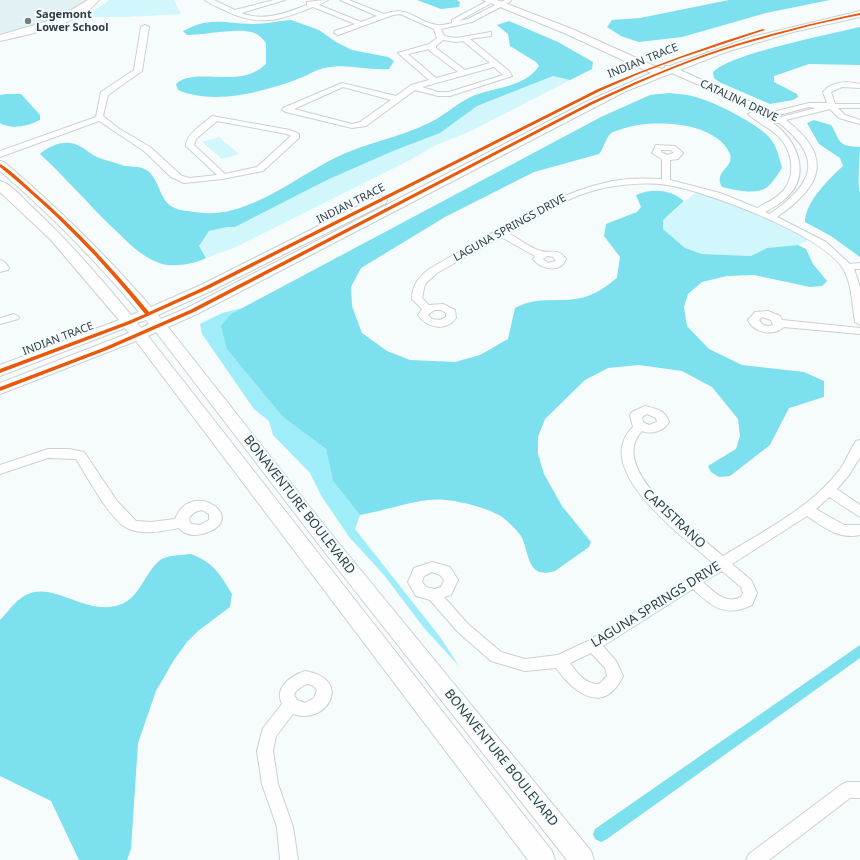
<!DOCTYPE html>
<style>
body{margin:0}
canvas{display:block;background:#f6fbfb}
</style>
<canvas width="860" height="860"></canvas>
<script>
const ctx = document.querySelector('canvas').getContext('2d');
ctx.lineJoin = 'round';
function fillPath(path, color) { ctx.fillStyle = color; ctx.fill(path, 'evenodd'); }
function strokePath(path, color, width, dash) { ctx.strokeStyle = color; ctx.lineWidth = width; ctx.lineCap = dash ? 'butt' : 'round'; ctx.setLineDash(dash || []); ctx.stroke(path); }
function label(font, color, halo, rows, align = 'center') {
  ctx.font = font + ' "Noto Sans",sans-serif'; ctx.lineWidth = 4; ctx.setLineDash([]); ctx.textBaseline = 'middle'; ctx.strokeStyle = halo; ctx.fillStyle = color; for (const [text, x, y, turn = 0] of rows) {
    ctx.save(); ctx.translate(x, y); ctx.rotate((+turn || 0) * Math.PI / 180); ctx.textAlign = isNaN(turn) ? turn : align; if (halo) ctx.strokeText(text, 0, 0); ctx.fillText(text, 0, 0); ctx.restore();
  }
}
fillPath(new Path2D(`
 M 0,0 L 94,0 L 73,14 L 0,38 Z`), '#e2f1f4');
fillPath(new Path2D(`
 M 109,0 L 174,0 L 181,14 L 126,17 L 82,17 L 103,5 Z
 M 553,76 L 570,80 L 471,131 L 436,145 L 410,160 L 236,247 L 206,258 L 199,246 L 209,231 L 227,227 L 235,227 L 327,180 L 393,151 L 440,133 L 477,106 Z
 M 219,137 L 239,154 L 222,159 L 202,142 Z
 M 700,189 L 813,238 L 798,245 L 767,248 L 751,256 L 702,254 L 685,248 L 663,229 L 663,220 Z`), '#d1f6fc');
fillPath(new Path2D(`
 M 243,308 L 231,314 L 284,418 L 326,449 L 333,481 L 360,515 L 355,529 L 440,637 L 459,666 L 424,628 L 384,575 L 350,538 L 322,497 L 310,473 L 273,435 L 269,421 L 254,409 L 202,334 L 200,324 L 222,313 Z`), '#9fedf9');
fillPath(new Path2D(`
 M 417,0 L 457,0 L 460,2 L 459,7 L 441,9 Z
 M 729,0 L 830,0 L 766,13 L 682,37 L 639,42 L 621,36 L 607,27 L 612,20 L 640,18 Z
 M 291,20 L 319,30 L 336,42 L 352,50 L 388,57 L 394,61 L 389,69 C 367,71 346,63 325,68 C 317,69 310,74 303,77 C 267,91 215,106 178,90 L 176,84 C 195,66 240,90 266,64 L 266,43 C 262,38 257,33 251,32 C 235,28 205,35 187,35 L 183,31 C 212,16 224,24 253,24 C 266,24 278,21 291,20 Z
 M 509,21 L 558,42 L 593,62 L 592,69 L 570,80 L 553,76 L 477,106 L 440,133 L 393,151 L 327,180 L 235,227 L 227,227 L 209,231 L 199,246 L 206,258 C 195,264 171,268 159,263 C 140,256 128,242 113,228 C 88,204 66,178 40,154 C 48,147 59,142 70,143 C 82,144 91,156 102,159 C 110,161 118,164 125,166 C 134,167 141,166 148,171 C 160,181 159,198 171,206 C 175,209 184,211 188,211 C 203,214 219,214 233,210 C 270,200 301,175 335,158 C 365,143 398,138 429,123 C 442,117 454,106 467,99 C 490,86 523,90 539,66 L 536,62 L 510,46 L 508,34 L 497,25 Z
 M 860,27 L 860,65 L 809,64 L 774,76 L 774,82 L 797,94 L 798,97 L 793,100 L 770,104 L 719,82 L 714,78 L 713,73 C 724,55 835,33 860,27 Z
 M 669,93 C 675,94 681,94 687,95 C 708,98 755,122 769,137 C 777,146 779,157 782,168 C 778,174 772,184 766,188 C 754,195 735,190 722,187 C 712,169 739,168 728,150 C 711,121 650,119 622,129 C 619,130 614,131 611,133 C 605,139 604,148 599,154 L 534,172 L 445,217 L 361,268 L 351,287 L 352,306 L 362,333 L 387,351 L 410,360 L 455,362 L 480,355 L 508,339 L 515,308 C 541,294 562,305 588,296 C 599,292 608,285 617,278 L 620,257 L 604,236 L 606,224 L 637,212 L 641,207 L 636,195 C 651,188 671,189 684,201 L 663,220 L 663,229 L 685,248 L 702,254 L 751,256 L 767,248 L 798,245 L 806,249 L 813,264 L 827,281 L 822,286 L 810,287 L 754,275 L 727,276 L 702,282 L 688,294 L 684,307 L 687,326 L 709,349 L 742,365 L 804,372 L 824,381 L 824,397 L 789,408 L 770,445 L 730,476 L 719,477 L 711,472 L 708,466 L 736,449 L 740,436 L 738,419 L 712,387 L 682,371 L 639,365 L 608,368 L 585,380 L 545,419 L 538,437 L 538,454 L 544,474 L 562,506 L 591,542 L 589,547 L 555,571 C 526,580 530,552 521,536 C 516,529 506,519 499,515 C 483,506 446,497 428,500 C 405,503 382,511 360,515 L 333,481 L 326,449 L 284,418 L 227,349 L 221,326 L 231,314 L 601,117 L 650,95 Z
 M 7,94 L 21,94 L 40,115 L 40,120 C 28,126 12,130 0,123 L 0,95 Z
 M 814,120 L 831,125 C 841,141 836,146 860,147 C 860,158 857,184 860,192 L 860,257 L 831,236 L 805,222 C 805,202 829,179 843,166 L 840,158 L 819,144 L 807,123 Z
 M 191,554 C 214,563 220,574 232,594 L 230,607 L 198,631 L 187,642 L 174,660 L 156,691 L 138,743 L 131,849 L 127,860 L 79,860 L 51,801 L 0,776 L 0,620 C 7,613 15,601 24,596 C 54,578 87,620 124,603 C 142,594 148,565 164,558 C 172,555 183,555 191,554 Z`), '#7ce0ef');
fillPath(new Path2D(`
 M 860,645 L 860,658 L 607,839 L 601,842 L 595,839 L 593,834 L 595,829 Z`), '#7ce0ef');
const street = new Path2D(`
 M 205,0 L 214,0 L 235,10 L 274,0 L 285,0 L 241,13 C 264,22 286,13 307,5 L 307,2 C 314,1 321,0 328,0 L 319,5 L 361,22 L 377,16 L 340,0 L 349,0 L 384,14 C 408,5 415,21 437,25 C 441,26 448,24 452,23 L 452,20 L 489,0 L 495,1 L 459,21 L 468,19 L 505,0 L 511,0 L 510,2 L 472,22 L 441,29 L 444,36 L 456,38 L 491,32 L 491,36 L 470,39 L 509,71 L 512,76 L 450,96 L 438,96 L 415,90 L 366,126 L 352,128 L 286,112 L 282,110 L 283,108 L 342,83 L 396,96 L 411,85 L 429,80 L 398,53 L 429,44 L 437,38 L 434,29 L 400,14 L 393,15 L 338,35 L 334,33 L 335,31 L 355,24 L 313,7 C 278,21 259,27 224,10 C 218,7 210,4 205,0 ZM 443,40 L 456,42 L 463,41 L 490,63 L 465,70 L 436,48 L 436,46 ZM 429,49 L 430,51 L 458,72 L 436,78 L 408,54 ZM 494,67 L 503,75 L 449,92 L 438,92 L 422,87 ZM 343,87 L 391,100 L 360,122 L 352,124 L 294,109 Z
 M 145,25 L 149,27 L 142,71 L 108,95 L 103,116 L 118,128 L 150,147 L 182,176 L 190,178 L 217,175 L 186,146 C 186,134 203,124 212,116 L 290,130 L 299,134 L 299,138 L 263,171 L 222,179 L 184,183 L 171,177 L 144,151 L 99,121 L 0,157 L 0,151 L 96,117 L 101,92 L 134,70 L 141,27 ZM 217,121 L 287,134 L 291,136 L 257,167 L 225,174 L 194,145 L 196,139 Z
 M 665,66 L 671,66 L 773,112 L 809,103 L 827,103 L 823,92 C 832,81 847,81 860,84 L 860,88 L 842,87 L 831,92 L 835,104 L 860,104 L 860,108 L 838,108 L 845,115 L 860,120 L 860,124 L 839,118 L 830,109 L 786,120 C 834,157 822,186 777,217 L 826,242 L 850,264 L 860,263 L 860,269 L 854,269 L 860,287 L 860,325 L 855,322 C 852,304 852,282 842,267 C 820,234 707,191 667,185 C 650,182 632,184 615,186 C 576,191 541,214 508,233 C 518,238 530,248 541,251 C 552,254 557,247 566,259 C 561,274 540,269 533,259 L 535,256 L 501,237 L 437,273 L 425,284 L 422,298 L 429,305 L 443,304 L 455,310 L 456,318 C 446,332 427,328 418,315 L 422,309 L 412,299 C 412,285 419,277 429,269 C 485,238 551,193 613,181 C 629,178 645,178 662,179 L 662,159 L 652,153 L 656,145 L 675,146 L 683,153 L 678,159 L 670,160 L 670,180 L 720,193 L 757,208 C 766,203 776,199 783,191 C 797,175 792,149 778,136 C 769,127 756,122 748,114 L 752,112 L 764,117 L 765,114 L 665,70 ZM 809,107 L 816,108 L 781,117 L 779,115 ZM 771,117 L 773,119 L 770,121 L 765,118 ZM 773,123 L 779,123 C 825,159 813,184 770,214 L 765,212 C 772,208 780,204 786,198 C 812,175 797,140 773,123 ZM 661,150 L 670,150 L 674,153 L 667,155 L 661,152 ZM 547,256 L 553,257 L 556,261 L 548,263 L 543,259 ZM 434,310 L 441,310 L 446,313 L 446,317 L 440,320 L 432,319 L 428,315 Z
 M 0,260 C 5,261 6,264 9,268 L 8,270 L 0,272 Z
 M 768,311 L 780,316 L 782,320 L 860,328 L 860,334 L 784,327 C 773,337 754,333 748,320 L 755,312 ZM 762,317 L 771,320 L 773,325 C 768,327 762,326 759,320 Z
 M 14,314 L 19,317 L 18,319 L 0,324 L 0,318 Z
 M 645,406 C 657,409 665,410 669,422 C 664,431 652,435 642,431 C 605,469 698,534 723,556 C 765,530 811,508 841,468 C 847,459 850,450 856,441 L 860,440 L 860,457 L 849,475 L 837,489 L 860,505 L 860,517 L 829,497 L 816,509 L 844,525 L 860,525 L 860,535 C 840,540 823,527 807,516 L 732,564 L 751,580 L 757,593 L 752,605 C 726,618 712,607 693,589 L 603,646 L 616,661 L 623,676 C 604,716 574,693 556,668 L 525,671 L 491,661 L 458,632 L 430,600 L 416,596 L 408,582 L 414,568 L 432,562 L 450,567 L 458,580 L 451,595 L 444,597 L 468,624 L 501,652 L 525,659 L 558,655 L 588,641 L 713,563 C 685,538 589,469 633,427 L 630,415 L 632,412 ZM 647,414 L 656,418 L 657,422 L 649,425 L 643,422 L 642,417 ZM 722,571 L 741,587 L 743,593 L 741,597 C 726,605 714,592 703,582 ZM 432,572 L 440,575 L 444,580 L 441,587 L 434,589 L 426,587 L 422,582 L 424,576 ZM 591,653 L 605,668 L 607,676 L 599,684 C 586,685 577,673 570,663 Z
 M 48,449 L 69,449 L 84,452 L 117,501 L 136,521 L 151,522 L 175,519 C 192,476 253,521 202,534 C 194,536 185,535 179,528 C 163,531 143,536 127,528 C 110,520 87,476 76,459 L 48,458 L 0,474 L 0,465 ZM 202,510 L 209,514 L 209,520 L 200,525 L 191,524 L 189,519 C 191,513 196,511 202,510 Z
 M 305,671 C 354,679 327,726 293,714 L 276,736 L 273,751 L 278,784 L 293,827 L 298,860 L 280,860 L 277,827 L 262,784 L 257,751 L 263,728 L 282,704 C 274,687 291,676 305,671 ZM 306,684 L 312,685 L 317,690 L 314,698 L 305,703 L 297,700 L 294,695 L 296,691 Z
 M 847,782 L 860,782 L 860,798 L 850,798 L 769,860 L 746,860 L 749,854 L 841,785 Z`);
const secondary = new Path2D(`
 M 88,0 L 99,0 C 79,25 30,34 0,41 L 0,35 L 58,18 Z
 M 483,0 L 497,0 L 572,29 L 661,69 L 752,37 L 860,11 L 860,17 L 793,32 L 726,52 L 626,91 L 197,314 L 168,327 L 336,540 L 591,851 L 594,860 L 567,860 L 323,550 L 156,332 L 148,336 L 552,851 L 555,860 L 528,860 L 136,341 L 0,394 L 0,383 L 129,333 L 125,328 L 0,376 L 0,365 L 119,320 L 51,240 L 0,192 L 0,181 C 11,184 21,196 29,204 C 66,238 99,276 131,315 L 139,312 C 96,261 51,215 0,171 L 0,161 L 4,162 C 57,207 106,255 151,307 L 201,285 L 376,197 L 381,196 L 387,200 L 386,203 L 211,291 L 158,315 L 161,319 L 187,308 L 586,102 L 651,73 L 564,33 ZM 146,320 L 149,324 L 141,328 L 137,323 Z`);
strokePath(street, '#cbd1d2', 2);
strokePath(secondary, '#cbd1d2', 2);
fillPath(street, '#fefefe');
fillPath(secondary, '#fefefe');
fillPath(new Path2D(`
 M 860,13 L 860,15 C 814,24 769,36 724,50 C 678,65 635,84 591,105 L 194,312 L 107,350 L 0,391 L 0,387 L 103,348 L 190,310 L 589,103 C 632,83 676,64 721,49 C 767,34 813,23 860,13 Z
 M 763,29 L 765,30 L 681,58 L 641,73 L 600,91 L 208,289 L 130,324 L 0,373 L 0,369 L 126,322 L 145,314 C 102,260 54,211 0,167 L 0,164 C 11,170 25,184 35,193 C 77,229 114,270 149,312 L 204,287 L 598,89 C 652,66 707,46 763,29 Z`), '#e8590c');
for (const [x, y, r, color] of [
 [28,21,4,"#777f80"]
]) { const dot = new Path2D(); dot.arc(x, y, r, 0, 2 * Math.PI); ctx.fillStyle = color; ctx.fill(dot); strokePath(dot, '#f3fcfe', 1.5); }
label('bold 11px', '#333c3e', '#f3fcfe', [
 ["Sagemont",36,15],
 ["Lower School",36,28]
], 'left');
label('11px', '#333c3e', '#f3fcfe', [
 ["INDIAN TRACE",643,61,-22],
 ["CATALINA DRIVE",739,101,25],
 ["INDIAN TRACE",351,204,-27],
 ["LAGUNA SPRINGS DRIVE",510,228,-29],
 ["INDIAN TRACE",58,339,-21]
]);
label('13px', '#333c3e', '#f3fcfe', [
 ["BONAVENTURE BOULEVARD",299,505,52],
 ["CAPISTRANO",674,519,43],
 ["LAGUNA SPRINGS DRIVE",656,605,-32],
 ["BONAVENTURE BOULEVARD",501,758,51]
]);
</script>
